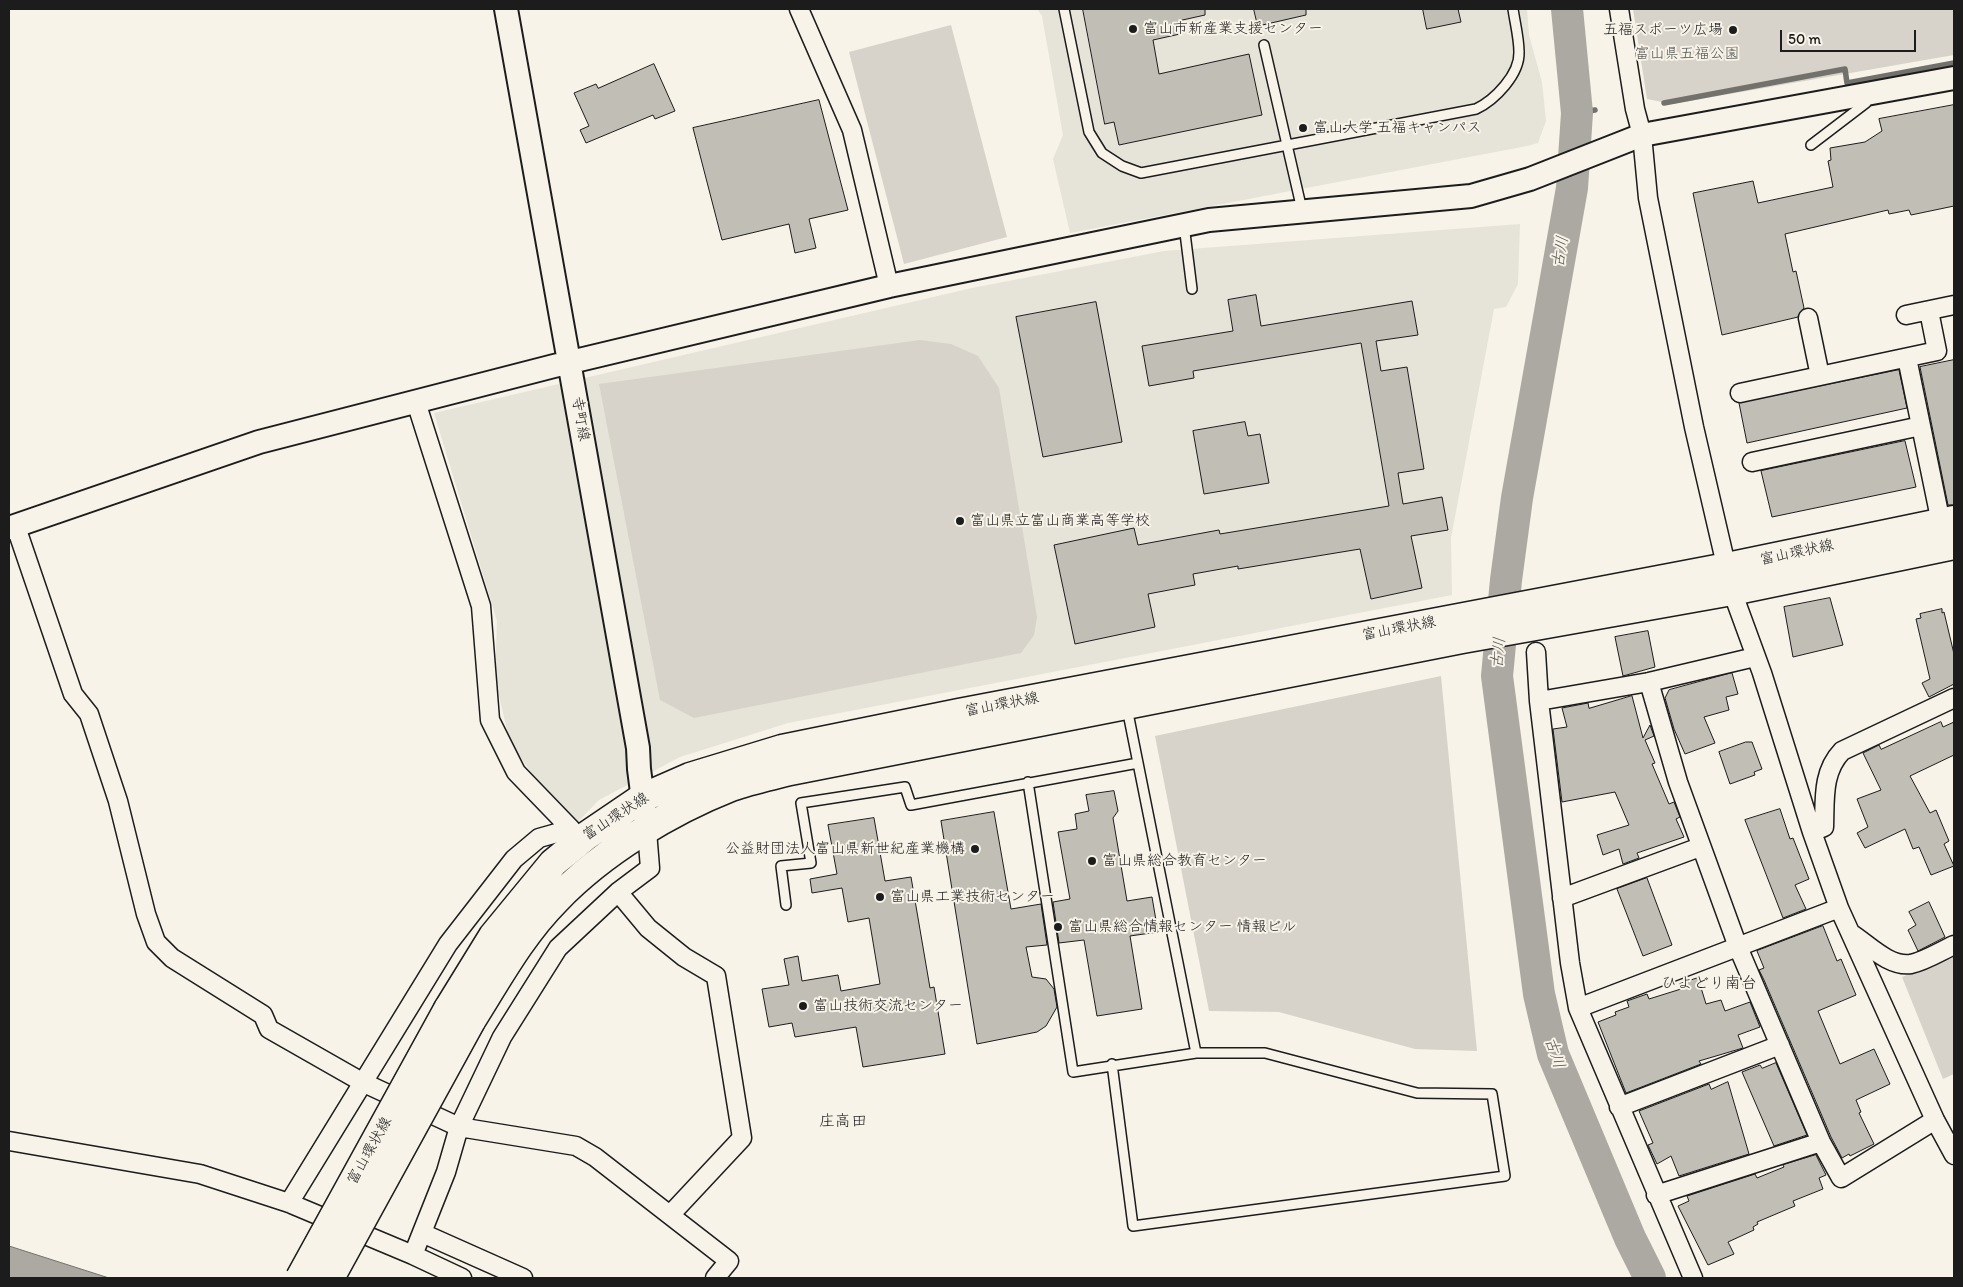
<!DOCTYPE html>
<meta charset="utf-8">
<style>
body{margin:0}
#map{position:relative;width:1963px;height:1287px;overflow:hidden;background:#f7f3e8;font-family:Itim,sans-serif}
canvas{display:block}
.frame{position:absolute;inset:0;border:10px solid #1c1c1c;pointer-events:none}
.scale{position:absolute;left:1780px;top:30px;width:136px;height:22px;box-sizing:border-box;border:2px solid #1c1c1c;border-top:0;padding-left:6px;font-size:15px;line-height:18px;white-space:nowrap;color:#1c1c1c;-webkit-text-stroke:4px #f7f3e8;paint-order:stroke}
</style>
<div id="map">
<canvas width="1963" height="1287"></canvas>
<div class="frame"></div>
<div class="scale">50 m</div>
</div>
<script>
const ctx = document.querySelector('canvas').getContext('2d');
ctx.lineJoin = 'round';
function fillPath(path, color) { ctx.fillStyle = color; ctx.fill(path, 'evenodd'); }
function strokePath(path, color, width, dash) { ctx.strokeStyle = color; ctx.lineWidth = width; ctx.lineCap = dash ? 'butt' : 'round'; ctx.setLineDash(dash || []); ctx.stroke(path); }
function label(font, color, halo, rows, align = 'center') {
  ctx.font = font + ' Itim,"Klee One",sans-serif'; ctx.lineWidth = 4; ctx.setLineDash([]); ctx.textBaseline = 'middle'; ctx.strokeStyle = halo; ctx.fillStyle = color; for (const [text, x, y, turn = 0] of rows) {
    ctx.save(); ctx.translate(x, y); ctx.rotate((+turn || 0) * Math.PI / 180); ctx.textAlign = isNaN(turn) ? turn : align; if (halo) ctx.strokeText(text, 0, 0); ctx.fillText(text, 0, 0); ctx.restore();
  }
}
fillPath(new Path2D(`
 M 1037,9 L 1527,9 L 1529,35 L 1542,82 L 1546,121 L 1538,143 L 1527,146 L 1070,233 L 1053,159 L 1063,135 L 1042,16 Z
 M 1520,224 L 1518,284 L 1506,307 L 1494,309 L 1451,538 L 1452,595 L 788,723 L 680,757 L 599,800 L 571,829 L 516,751 L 508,734 L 495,679 L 497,621 L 434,413 L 972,288 L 1164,251 Z`), '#e6e3d9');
fillPath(new Path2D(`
 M 1633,9 L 1954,9 L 1954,55 L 1672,104 L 1647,99 Z
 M 951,25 L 1007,237 L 904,264 L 849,52 Z
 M 920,340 L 951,344 L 978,356 L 999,388 L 1037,617 L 1034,635 L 1021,653 L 694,718 L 660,700 L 599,384 Z
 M 1441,676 L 1477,1051 L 1415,1049 L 1279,1012 L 1209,1011 L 1155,736 Z
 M 1954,955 L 1954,1074 L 1943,1079 L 1902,977 Z`), '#d7d3cb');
const water = new Path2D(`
 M 9,1246 L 109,1278 L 9,1278 Z`);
fillPath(water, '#aca9a2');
strokePath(water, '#72716c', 1);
strokePath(new Path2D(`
 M 1664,103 L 1845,69 L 1847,83 L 1954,63
 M 1577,113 L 1595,110`), '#72716c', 5.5);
strokePath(new Path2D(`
 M 1567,9 L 1577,113 L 1572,188 L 1517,498 L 1506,580 L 1497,676 L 1539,994 L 1553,1054 L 1630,1238 L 1650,1278`), '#aca9a2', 32);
const building = new Path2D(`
 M 1083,9 L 1205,9 L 1205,15 L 1178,21 L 1180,34 L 1153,40 L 1159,74 L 1249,54 L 1262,115 L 1119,145 L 1114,122 L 1105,124 Z
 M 1254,9 L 1306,9 L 1306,15 L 1258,26 Z
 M 1423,9 L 1458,9 L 1461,22 L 1427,29 Z
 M 654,64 L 675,111 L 655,119 L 653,115 L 586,143 L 580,130 L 589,126 L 574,93 L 596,84 L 598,88 Z
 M 819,100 L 848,210 L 809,219 L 816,248 L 795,253 L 789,224 L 722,240 L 693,128 Z
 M 1954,105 L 1954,206 L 1911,215 L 1909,210 L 1889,214 L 1888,210 L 1785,234 L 1793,272 L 1796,271 L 1804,308 L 1798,317 L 1722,335 L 1693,193 L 1753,181 L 1758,203 L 1833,187 L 1828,161 L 1831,160 L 1830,148 L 1865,142 L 1882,131 L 1879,119 Z
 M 1256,295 L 1261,326 L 1412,301 L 1418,335 L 1376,341 L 1381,371 L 1407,367 L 1424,469 L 1398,473 L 1403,504 L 1442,497 L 1448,530 L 1411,536 L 1422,588 L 1371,599 L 1360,549 L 1238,569 L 1238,566 L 1193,574 L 1195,585 L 1148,594 L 1155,627 L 1075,644 L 1054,545 L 1134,528 L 1138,545 L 1219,530 L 1220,534 L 1389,506 L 1361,343 L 1193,371 L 1194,378 L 1149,386 L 1142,346 L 1233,331 L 1228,300 Z
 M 1096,302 L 1122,442 L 1043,457 L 1016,317 Z
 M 1954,360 L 1954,505 L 1948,505 L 1920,367 Z
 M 1899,370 L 1907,408 L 1747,443 L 1739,403 Z
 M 1245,422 L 1248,436 L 1260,434 L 1269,483 L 1204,494 L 1193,431 Z
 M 1905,441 L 1916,487 L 1772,517 L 1761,471 Z
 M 1830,598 L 1843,645 L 1793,657 L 1784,607 Z
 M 1942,609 L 1942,613 L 1944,612 L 1954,654 L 1954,684 L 1929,697 L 1922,683 L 1930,679 L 1916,619 L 1921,618 L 1920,614 Z
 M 1648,631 L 1655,667 L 1623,676 L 1615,637 Z
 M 1732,673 L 1738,694 L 1726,697 L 1729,710 L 1704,717 L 1715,743 L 1685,754 L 1674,729 L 1665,698 L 1669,690 Z
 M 1632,696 L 1643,738 L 1650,725 L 1654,736 L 1645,740 L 1655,763 L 1652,764 L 1669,804 L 1674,802 L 1680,817 L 1676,819 L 1684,837 L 1637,853 L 1639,858 L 1623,864 L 1619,849 L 1603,855 L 1597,835 L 1629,825 L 1615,792 L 1562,802 L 1553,729 L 1567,727 L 1562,708 L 1588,703 L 1589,708 Z
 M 1941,722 L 1943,727 L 1954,722 L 1954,755 L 1910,776 L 1930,813 L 1936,810 L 1949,841 L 1944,844 L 1954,866 L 1931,875 L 1919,847 L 1913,849 L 1905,829 L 1865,848 L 1857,833 L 1868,827 L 1857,799 L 1881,790 L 1863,753 L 1879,745 L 1881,749 Z
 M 1746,742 L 1752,742 L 1762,769 L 1754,772 L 1755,775 L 1730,784 L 1719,752 Z
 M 1114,791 L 1118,811 L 1113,818 L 1127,901 L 1152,897 L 1158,932 L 1130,936 L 1142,1009 L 1097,1016 L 1084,940 L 1059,943 L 1053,902 L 1070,899 L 1058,832 L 1077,829 L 1075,814 L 1089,811 L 1086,795 Z
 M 1780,809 L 1790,839 L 1793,838 L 1809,879 L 1795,885 L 1806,909 L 1783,918 L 1745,820 Z
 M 994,812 L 1011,909 L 1041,904 L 1047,945 L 1026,947 L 1032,977 L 1046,979 L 1054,989 L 1057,1007 L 1046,1026 L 1037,1032 L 977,1044 L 941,821 Z
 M 874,818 L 885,881 L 911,877 L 930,988 L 934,987 L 945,1054 L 863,1067 L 856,1027 L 795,1037 L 792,1023 L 769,1027 L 762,989 L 789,985 L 784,959 L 798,956 L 802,981 L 838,975 L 841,991 L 880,984 L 869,918 L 848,922 L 842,888 L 812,893 L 810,879 L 837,874 L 828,825 Z
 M 1647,878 L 1672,945 L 1643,956 L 1617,889 Z
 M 1929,902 L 1945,937 L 1918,951 L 1908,930 L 1916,925 L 1909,912 Z
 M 1823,926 L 1837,961 L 1841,959 L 1856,995 L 1818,1011 L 1840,1064 L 1874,1049 L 1890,1084 L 1856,1100 L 1861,1112 L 1859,1113 L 1874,1144 L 1850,1156 L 1849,1154 L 1842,1158 L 1831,1137 L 1764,980 L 1759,970 L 1764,968 L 1757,951 Z
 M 1698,978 L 1706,1004 L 1721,1000 L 1725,1011 L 1750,1002 L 1760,1027 L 1738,1035 L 1743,1048 L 1699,1061 L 1701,1064 L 1626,1093 L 1598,1022 L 1616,1015 L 1615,1012 L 1629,1007 L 1627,1001 L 1647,994 L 1649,999 L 1681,989 L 1680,984 Z
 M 1776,1063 L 1807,1135 L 1774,1146 L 1742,1072 L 1760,1065 L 1762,1068 Z
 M 1728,1082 L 1749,1154 L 1679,1176 L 1671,1156 L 1657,1164 L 1648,1145 L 1653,1143 L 1639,1111 L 1709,1084 L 1711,1089 Z
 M 1816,1155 L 1826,1175 L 1819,1178 L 1823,1189 L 1793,1201 L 1795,1206 L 1757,1222 L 1758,1224 L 1753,1227 L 1754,1230 L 1728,1242 L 1734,1254 L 1708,1265 L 1678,1206 L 1689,1201 L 1687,1196 L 1755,1174 L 1757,1178 L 1784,1167 L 1783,1165 Z`);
fillPath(building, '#c0beb5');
strokePath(building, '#1c1c1c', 1);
const service = new Path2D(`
 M 1064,9 L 1089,132 L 1102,153 L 1122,166 L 1141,173 L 1476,109 C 1495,100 1520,74 1519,52 C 1519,38 1515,23 1513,9
 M 1264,45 L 1302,210
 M 1811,145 L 1866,103 L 1864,97
 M 1184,225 L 1192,289
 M 1127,708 L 1196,1053
 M 1028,782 L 1073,1072 L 1196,1053 L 1265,1053 L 1417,1093 L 1492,1094 L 1505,1176 L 1133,1226 L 1112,1064
 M 786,905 L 781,866 L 811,863 L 801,803 L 905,787 L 911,805 L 1138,763`);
const minor = new Path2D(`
 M 799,9 L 852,130 L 889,286
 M 1619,9 L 1635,109 L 1642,135 L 1648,198 L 1694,427 L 1732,591 L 1762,673 L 1812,832 L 1839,908 L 1935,1120 L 1954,1155
 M 1906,315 L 1954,305
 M 1808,318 L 1820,376
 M 1907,358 L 1941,523
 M 1740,393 L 1937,351 L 1929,311
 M 1752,462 L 1921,426
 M 16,527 L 73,694 L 89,714 L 118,801 L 146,914 L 156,942 L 172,958 L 263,1015 L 269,1029 L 362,1082 L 459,1127 L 576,1146 L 595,1157 L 729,1261 L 715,1278
 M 1536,652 L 1539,701
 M 1649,682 L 1678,782 L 1738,947 L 1821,1142 L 1841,1178 L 1935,1120
 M 1812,832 L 1824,827 C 1825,799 1822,772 1842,751 L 1954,698
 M 618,892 L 648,928 L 684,957 L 716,976 L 742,1138 L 670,1215
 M 1562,898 L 1700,847
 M 1852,934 C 1869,945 1889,967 1911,964 C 1925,961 1941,951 1954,945
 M 1578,1008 L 1839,908
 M 1619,1107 L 1780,1045
 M 9,1141 L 200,1174 L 289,1203 L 413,1255 L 462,1278
 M 1656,1195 L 1821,1142
 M 289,1203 L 448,944 L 514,859 L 539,838 L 571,829 L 516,772 L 490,720 L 481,606 L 416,402
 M 422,1233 L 523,1278
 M 413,1255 L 446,1172 L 459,1127 L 502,1037 L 558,948 L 618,892 L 650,868 L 647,831
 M 1693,1278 L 1578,1008 L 1570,963 L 1539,701 L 1649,682 L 1755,657`);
const tertiary = new Path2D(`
 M 506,9 L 638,748 L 639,769 L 647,831
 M 9,528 L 259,442 L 554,366 L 889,286 L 1209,220 L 1471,196 L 1530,179 L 1642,135 L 1954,78`);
const primary = new Path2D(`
 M 448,1009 L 493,936 L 553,863 L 586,836 L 642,798 L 690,777 L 782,749 L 959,713 L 1727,567 L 1954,520
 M 471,1021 C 497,980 521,935 556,900 C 602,852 670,811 731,787 C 750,780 771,776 790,771 L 1462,639 L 1732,591 L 1954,545`);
strokePath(service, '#1c1c1c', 12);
strokePath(minor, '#1c1c1c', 21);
strokePath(tertiary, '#1c1c1c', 26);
strokePath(primary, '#1c1c1c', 31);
strokePath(service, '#f7f3e8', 9);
strokePath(minor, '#f7f3e8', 18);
strokePath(tertiary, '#f7f3e8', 22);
strokePath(primary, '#f7f3e8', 28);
const primaryBridge = new Path2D(`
 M 300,1278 L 448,1009
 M 330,1278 L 471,1021`);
strokePath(primaryBridge, '#1c1c1c', 31, []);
strokePath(primaryBridge, '#f7f3e8', 28);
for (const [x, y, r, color] of [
 [1133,29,5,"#1c1c1c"],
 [1733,30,5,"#1c1c1c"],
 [1303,128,5,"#1c1c1c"],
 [960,521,5,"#1c1c1c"],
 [975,849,5,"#1c1c1c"],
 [1092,861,5,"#1c1c1c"],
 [880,897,5,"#1c1c1c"],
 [1058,927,5,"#1c1c1c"],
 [803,1006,5,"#1c1c1c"]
]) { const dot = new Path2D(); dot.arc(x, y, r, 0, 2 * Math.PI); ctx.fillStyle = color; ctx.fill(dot); strokePath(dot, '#f7f3e8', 2); }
label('15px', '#1c1c1c', '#f7f3e8', [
 ["富山市新産業支援センター",1143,29],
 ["五福スポーツ広場",1723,30,"right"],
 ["富山大学 五福キャンパス",1313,128],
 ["富山県立富山商業高等学校",970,521],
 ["公益財団法人富山県新世紀産業機構",965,849,"right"],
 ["富山県総合教育センター",1102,861],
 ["富山県工業技術センター",890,897],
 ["富山県総合情報センター 情報ビル",1068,927],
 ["富山技術交流センター",813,1006]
], 'left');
label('15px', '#545351', '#f7f3e8', [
 ["富山県五福公園",1687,54]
]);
label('15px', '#1c1c1c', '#f7f3e8', [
 ["寺町線",580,419,80],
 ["富山環状線",1797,553,-12],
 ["富山環状線",1399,629,-11],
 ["富山環状線",1002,705,-11],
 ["富山環状線",616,817,-33],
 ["富山環状線",370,1151,-61]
]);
label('italic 16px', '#565452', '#f7f3e8', [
 ["古川",1561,252,-80],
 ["古川",1499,653,-84],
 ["古川",1554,1053,72]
]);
label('16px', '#1c1c1c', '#f7f3e8', [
 ["ひよどり南台",1709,984],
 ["庄高田",843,1122]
]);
</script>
